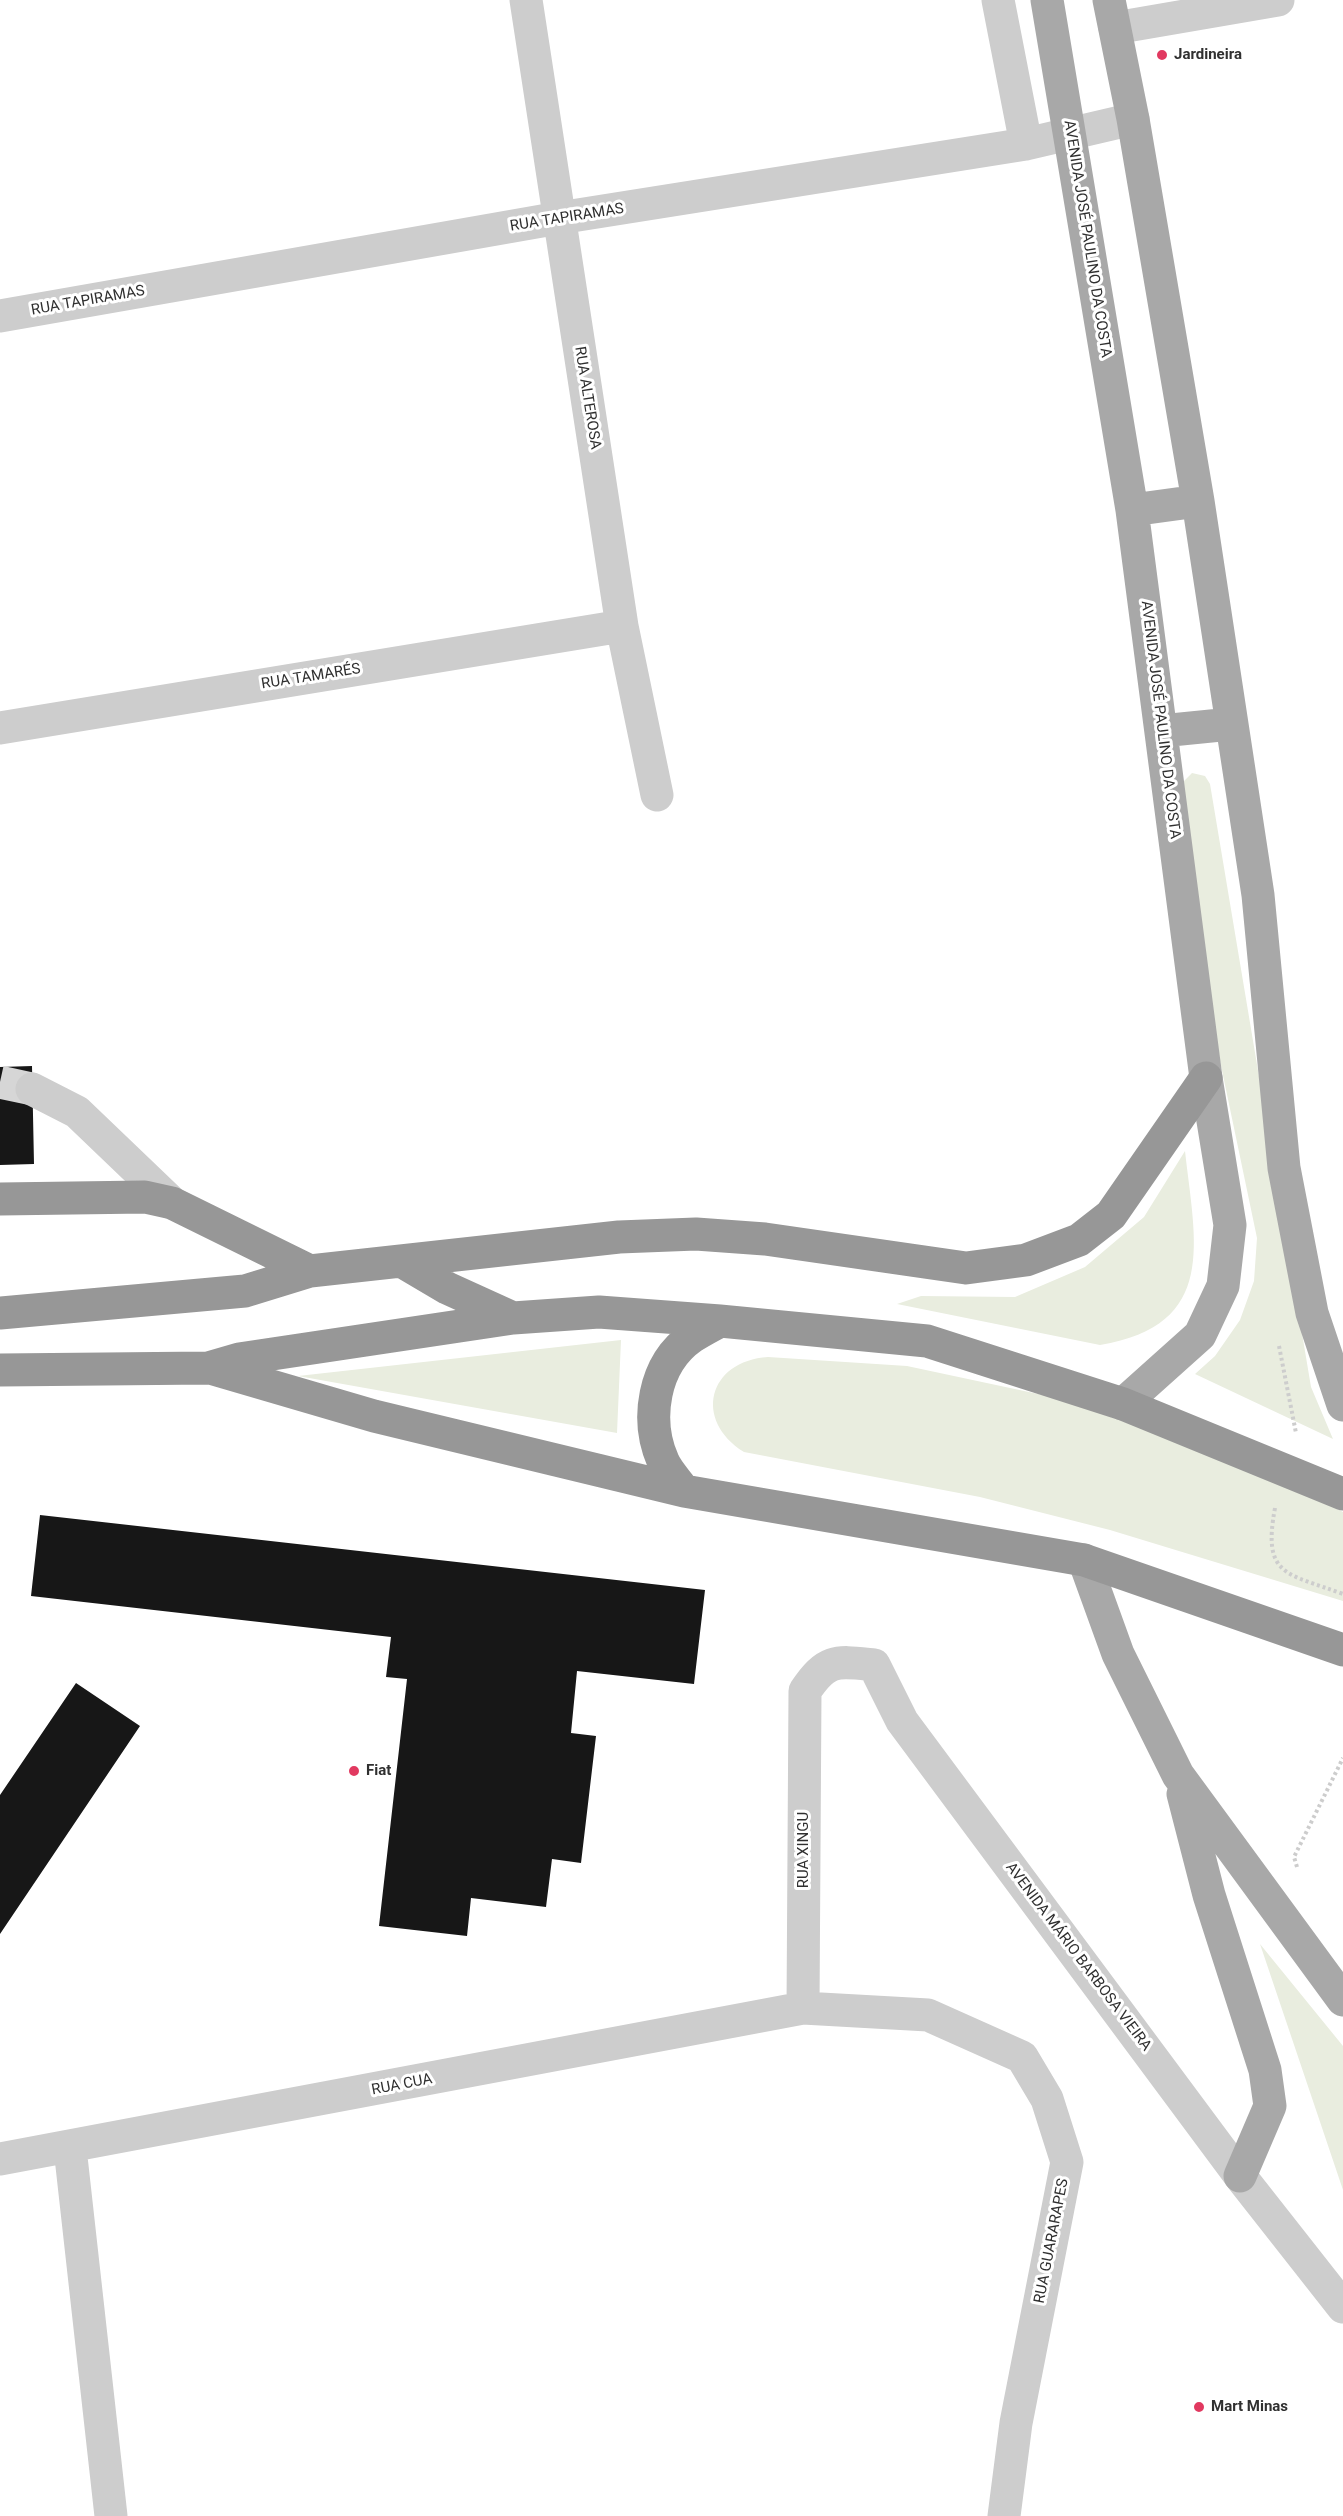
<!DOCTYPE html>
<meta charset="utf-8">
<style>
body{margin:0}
canvas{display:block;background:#fff}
</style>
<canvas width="1343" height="2516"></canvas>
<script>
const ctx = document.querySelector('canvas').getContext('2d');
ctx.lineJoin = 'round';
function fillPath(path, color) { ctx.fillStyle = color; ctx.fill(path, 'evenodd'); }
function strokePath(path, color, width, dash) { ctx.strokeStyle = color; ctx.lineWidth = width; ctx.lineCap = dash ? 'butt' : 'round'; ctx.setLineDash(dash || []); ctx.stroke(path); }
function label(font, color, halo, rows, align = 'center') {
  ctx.font = font + ' Roboto,sans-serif'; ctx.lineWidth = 6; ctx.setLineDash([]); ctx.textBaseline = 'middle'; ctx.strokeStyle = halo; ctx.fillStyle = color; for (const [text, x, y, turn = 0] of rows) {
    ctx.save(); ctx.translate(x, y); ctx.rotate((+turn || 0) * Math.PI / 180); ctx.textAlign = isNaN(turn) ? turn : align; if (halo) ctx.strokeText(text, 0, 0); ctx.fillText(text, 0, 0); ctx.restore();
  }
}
fillPath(new Path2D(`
 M 1192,773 L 1205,776 L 1210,784 L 1311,1387 L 1333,1439 L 1195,1374 L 1215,1356 L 1240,1320 L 1254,1281 L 1257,1238 L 1220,1061 L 1182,783 Z
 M 1185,1151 C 1195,1242 1219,1325 1100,1345 L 897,1304 L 921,1296 L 1015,1297 L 1085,1267 L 1144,1217 Z
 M 621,1340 L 617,1433 L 298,1376 Z
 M 768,1357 L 907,1366 L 1057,1398 L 1264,1471 L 1343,1512 L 1343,1601 L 1110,1530 L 980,1497 L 744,1452 C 693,1420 708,1361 768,1357 Z
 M 1260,1944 L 1343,2046 L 1343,2190 Z`), '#e9eddf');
fillPath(new Path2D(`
 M 32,1066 L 34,1164 L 0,1165 L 0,1067 Z
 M 40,1515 L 705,1590 L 694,1684 L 577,1671 L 571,1733 L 596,1736 L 581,1863 L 552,1859 L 546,1907 L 471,1898 L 467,1936 L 379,1926 L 407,1679 L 386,1677 L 391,1637 L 31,1596 Z
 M 76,1683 L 140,1726 L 0,1934 L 0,1795 Z`), '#171717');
strokePath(new Path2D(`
 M 0,1082 L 32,1089`), '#d6d6d6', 33, [33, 16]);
strokePath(new Path2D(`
 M 1279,1346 L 1296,1433
 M 1275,1508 C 1262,1577 1287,1573 1343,1594
 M 1297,1867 L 1294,1857 L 1343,1758`), '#cdcdcd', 4, [3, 3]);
strokePath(new Path2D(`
 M 526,0 L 622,626 L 657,795
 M 998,0 L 1026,144
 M 1115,28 L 1278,0
 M 0,316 L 559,218 L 1026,144 L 1133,119
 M 0,728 L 622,626
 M 32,1089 L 77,1112 L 172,1203
 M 803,2008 L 805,1691 C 827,1658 837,1661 874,1665 L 902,1721 L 1240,2176 L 1343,2307
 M 70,2148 L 111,2516
 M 0,2159 L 803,2008 L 928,2015 L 1022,2057 L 1047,2099 L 1067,2162 L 1016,2423 L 1004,2516`), '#cdcdcd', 33);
strokePath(new Path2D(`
 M 1047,0 L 1132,510 L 1206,1078 L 1230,1225 L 1223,1286 L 1200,1335 L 1123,1404
 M 1109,0 L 1133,119 L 1198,501 L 1258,895 L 1284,1168 L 1312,1313 L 1343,1405
 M 1132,510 L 1198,501
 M 1161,731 L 1231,724
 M 1084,1560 L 1118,1654 L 1178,1775 L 1343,2000
 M 1183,1794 L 1209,1895 L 1265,2070 L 1270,2106 L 1240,2176`), '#a8a8a8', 33);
strokePath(new Path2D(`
 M 0,1199 L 145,1197 L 172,1203 L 310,1271
 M 403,1262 L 447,1288 L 513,1318
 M 0,1313 L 245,1291 L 310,1271 L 619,1237 L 696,1234 L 765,1239 L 966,1268 L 1026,1260 L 1079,1240 L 1111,1215 L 1206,1078
 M 210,1368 L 374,1416 L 684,1491 L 1084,1560 L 1343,1650
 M 0,1370 L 208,1368 L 239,1359 L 513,1318 L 599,1312 L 720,1321 L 927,1341 L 1123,1404 L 1343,1494
 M 684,1491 C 677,1481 667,1471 663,1461 C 645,1420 653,1364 692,1337 C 701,1331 711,1326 720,1321`), '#979797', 33);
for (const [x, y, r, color] of [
 [1162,55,6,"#e13960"],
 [354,1771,6,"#e13960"],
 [1199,2407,6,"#e13960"]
]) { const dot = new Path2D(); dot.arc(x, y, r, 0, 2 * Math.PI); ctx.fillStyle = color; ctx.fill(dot); strokePath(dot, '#fff', 2); }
label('bold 15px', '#303030', '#fff', [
 ["Jardineira",1174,55],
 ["Fiat",366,1771],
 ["Mart Minas",1211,2407]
], 'left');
label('15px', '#303030', '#fff', [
 ["RUA TAPIRAMAS",567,218,-9],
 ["AVENIDA JOSÉ PAULINO DA COSTA",1087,239,81],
 ["RUA TAPIRAMAS",88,301,-10],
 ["RUA ALTEROSA",587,398,81],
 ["RUA TAMARÉS",311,677,-9],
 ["AVENIDA JOSÉ PAULINO DA COSTA",1160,720,83],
 ["RUA XINGU",804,1850,-90],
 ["AVENIDA MÁRIO BARBOSA VIEIRA",1078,1957,53],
 ["RUA CUA",402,2085,-11],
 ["RUA GUARARAPES",1052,2241,-79]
]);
</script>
